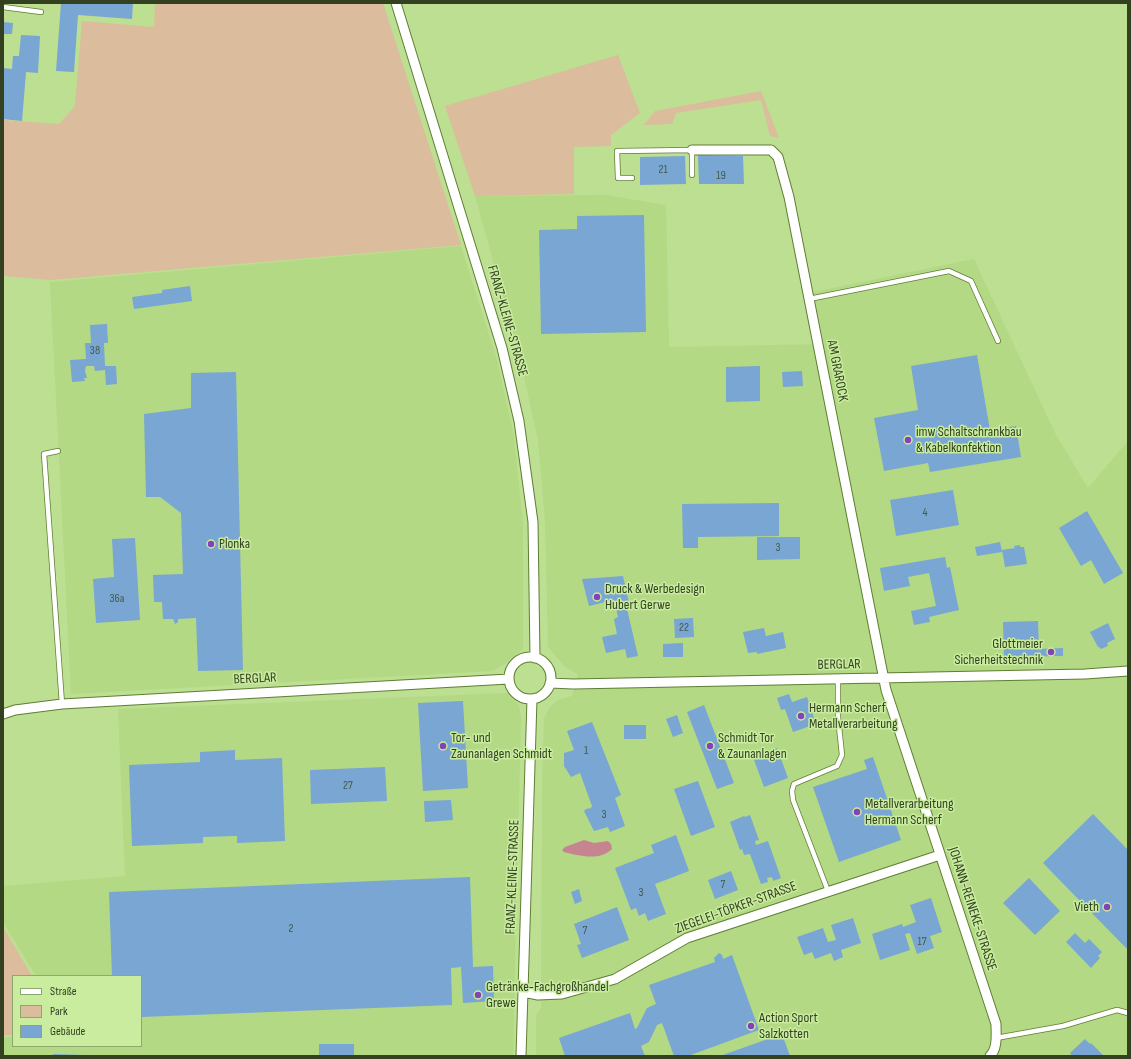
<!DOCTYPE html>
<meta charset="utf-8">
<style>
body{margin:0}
#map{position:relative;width:1131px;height:1059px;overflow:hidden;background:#bcdf92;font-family:"Sofia Sans Condensed",sans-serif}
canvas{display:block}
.frame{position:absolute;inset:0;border:4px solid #334121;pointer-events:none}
.legend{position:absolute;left:12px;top:975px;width:130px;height:72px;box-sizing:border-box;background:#c9ec9f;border:1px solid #8da86d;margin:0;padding:5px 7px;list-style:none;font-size:12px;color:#334121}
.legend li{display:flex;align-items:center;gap:8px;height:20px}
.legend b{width:20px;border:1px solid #8da86d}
</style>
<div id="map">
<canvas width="1131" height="1059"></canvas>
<div class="frame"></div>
<ul class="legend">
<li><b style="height:5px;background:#fff"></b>Straße</li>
<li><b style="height:11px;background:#dbbc9c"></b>Park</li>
<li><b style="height:11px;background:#79a6d2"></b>Gebäude</li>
</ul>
</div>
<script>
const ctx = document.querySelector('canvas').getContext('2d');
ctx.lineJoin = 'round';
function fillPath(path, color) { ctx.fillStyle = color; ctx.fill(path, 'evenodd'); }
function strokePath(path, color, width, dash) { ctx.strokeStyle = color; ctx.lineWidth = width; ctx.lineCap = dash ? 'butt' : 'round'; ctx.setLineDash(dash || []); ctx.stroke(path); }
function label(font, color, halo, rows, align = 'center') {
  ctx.font = font + ' "Sofia Sans Condensed",sans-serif'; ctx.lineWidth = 3; ctx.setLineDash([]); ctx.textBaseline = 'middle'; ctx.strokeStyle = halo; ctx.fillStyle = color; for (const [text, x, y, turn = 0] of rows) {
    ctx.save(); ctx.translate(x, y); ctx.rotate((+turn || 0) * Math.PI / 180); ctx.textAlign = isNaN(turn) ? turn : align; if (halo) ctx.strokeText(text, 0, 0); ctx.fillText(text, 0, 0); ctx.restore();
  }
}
fillPath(new Path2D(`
 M 606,195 L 666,205 L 669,347 L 824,344 L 813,292 L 974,259 L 1055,433 L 1088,488 L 1128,441 L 1128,1056 L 536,1056 L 536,1015 L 541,1008 L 542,788 L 544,719 L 550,707 L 558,700 L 572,696 L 578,674 L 565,667 L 548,647 L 545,520 L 538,440 L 520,359 L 475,196 Z
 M 461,246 L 497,360 L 514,436 L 523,524 L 523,649 L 505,664 L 492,671 L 71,694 L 50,282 Z
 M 507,693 L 519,705 L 521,718 L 513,1056 L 3,1056 L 3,1038 L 13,1037 L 13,1046 L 141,1046 L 141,976 L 36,976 L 3,922 L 3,886 L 125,876 L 118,709 Z`), '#b3d984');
fillPath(new Path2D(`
 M 155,3 L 383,3 L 461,245 L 51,280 L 3,276 L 3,120 L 59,124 L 75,106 L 82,21 L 154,27 Z
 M 618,55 L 640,113 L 611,135 L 611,146 L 574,147 L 574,194 L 475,196 L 445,106 Z
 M 761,91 L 779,138 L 770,136 L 761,100 L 676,113 L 672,124 L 644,125 L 655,111 Z
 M 3,927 L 32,976 L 13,976 L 13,1035 L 3,1035 Z`), '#dbbc9c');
fillPath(new Path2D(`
 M 584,840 L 594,843 L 608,841 L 611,844 L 612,849 C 599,862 577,855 564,852 L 562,850 L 565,847 Z`), '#c5848f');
fillPath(new Path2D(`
 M 61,3 L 133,3 L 132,19 L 78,15 L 74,72 L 56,71 Z
 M 3,22 L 13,23 L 12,34 L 3,34 Z
 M 21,35 L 40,36 L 38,73 L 26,72 L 22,121 L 3,119 L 3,68 L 12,69 L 13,56 L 19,56 Z
 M 698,155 L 743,156 L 744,184 L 699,184 Z
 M 685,156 L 686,184 L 640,185 L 640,157 Z
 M 644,215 L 646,332 L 541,334 L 539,230 L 577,229 L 577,216 Z
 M 190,286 L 192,301 L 134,309 L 132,297 L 162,293 L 162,290 Z
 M 107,324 L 108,343 L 104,343 L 105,366 L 116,366 L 117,384 L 106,385 L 105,370 L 95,371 L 94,366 L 86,366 L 85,371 L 87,378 L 84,378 L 85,381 L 72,382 L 70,360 L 86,359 L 85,343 L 91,343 L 90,325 Z
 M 977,355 L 990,430 L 1016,426 L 1021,457 L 930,472 L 928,463 L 884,471 L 874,418 L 918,410 L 911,366 Z
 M 760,366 L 760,401 L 726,402 L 726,367 Z
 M 802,371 L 803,386 L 783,387 L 782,372 Z
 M 236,372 L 243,670 L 198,671 L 196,618 L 178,619 L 178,622 L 175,624 L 173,619 L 163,619 L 162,602 L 154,602 L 153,575 L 183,574 L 181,513 L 160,497 L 146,497 L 144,414 L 191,408 L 191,373 Z
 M 953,490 L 959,525 L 896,536 L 890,500 Z
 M 779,503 L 779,536 L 698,537 L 698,548 L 683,548 L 682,504 Z
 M 1087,511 L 1123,573 L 1104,584 L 1091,560 L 1081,566 L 1059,528 Z
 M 757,537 L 800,537 L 800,559 L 757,560 Z
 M 135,538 L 140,620 L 96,623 L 93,579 L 114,577 L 112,539 Z
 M 1000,542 L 1002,552 L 977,556 L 975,547 Z
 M 1020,545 L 1020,547 L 1024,547 L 1027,564 L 1005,567 L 1002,550 L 1015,548 L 1014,546 Z
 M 945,557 L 947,568 L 950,567 L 959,610 L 929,617 L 930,622 L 914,625 L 911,611 L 936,606 L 929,573 L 908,577 L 910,586 L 884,591 L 880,568 Z
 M 623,576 L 630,608 L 627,609 L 638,656 L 627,658 L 625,649 L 606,653 L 602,637 L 617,634 L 614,619 L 618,617 L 614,600 L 589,606 L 582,579 Z
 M 693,618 L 694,637 L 675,638 L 674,619 Z
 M 1038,621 L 1039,649 L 1063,648 L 1063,656 L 1004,657 L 1003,622 Z
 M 1108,623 L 1115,639 L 1107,643 L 1108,646 L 1101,649 L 1099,647 L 1098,647 L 1090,632 Z
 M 764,628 L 766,636 L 783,632 L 786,648 L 757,654 L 757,652 L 748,653 L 743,632 Z
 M 683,643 L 683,657 L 663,657 L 663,644 Z
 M 789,694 L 792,702 L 807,697 L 816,724 L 793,732 L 785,709 L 781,710 L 777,698 Z
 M 463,701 L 468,788 L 423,791 L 418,703 Z
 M 704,705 L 734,783 L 717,789 L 687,712 Z
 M 677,715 L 683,733 L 673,737 L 666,719 Z
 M 592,722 L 621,795 L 615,798 L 625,826 L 610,832 L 608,827 L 594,831 L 584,811 L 586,809 L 591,808 L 592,806 L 580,773 L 571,777 L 564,766 L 564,753 L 574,750 L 567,731 Z
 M 624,725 L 646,725 L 646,739 L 624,739 Z
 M 777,748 L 788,778 L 764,787 L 753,757 Z
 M 235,750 L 235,760 L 282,758 L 285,841 L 237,843 L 237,836 L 203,837 L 203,843 L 132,846 L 129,765 L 200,762 L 200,752 Z
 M 873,757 L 901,840 L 839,862 L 813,787 L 867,769 L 864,760 Z
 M 385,767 L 387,801 L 311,804 L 310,770 Z
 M 698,781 L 715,827 L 691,836 L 674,789 Z
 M 451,800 L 453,820 L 425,822 L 424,801 Z
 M 1093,814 L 1128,850 L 1128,950 L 1043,863 Z
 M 750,815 L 759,840 L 755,841 L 756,845 L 768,841 L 781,878 L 773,881 L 772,877 L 767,878 L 768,882 L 761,884 L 750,854 L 744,855 L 742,849 L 740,850 L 730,822 L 744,816 L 745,817 Z
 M 676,835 L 689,871 L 655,884 L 666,914 L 648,921 L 645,913 L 639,916 L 636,908 L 631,910 L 615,868 L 654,853 L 651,845 Z
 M 731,871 L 738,890 L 715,899 L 708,880 Z
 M 470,877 L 473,967 L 493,966 L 494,1001 L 463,1003 L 461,967 L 451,968 L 452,1005 L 141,1017 L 141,976 L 112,976 L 109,892 Z
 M 1029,878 L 1060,911 L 1035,935 L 1003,903 Z
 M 579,889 L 582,901 L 575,904 L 571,892 Z
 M 931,898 L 942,932 L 930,936 L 934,948 L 917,954 L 910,933 L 905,934 L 910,950 L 880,960 L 872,934 L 902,924 L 903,927 L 916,922 L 910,905 Z
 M 617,907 L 629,940 L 582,958 L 577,945 L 581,944 L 574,924 Z
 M 853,918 L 861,943 L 841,950 L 843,957 L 834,961 L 831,953 L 815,959 L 812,952 L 804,955 L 797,937 L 823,928 L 828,942 L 836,940 L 831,925 Z
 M 1075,933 L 1085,943 L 1089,939 L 1102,952 L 1098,956 L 1100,958 L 1091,968 L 1066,942 Z
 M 719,953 L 722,955 L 723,959 L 732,955 L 759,1030 L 688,1056 L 674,1056 L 662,1023 L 657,1025 L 649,1042 L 641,1046 L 645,1056 L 565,1056 L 559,1038 L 630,1013 L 635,1029 L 637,1028 L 647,1008 L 656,1004 L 649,985 L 715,962 L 714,958 Z
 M 782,1034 L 790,1056 L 720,1056 Z
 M 1085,1039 L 1090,1044 L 1091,1043 L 1104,1056 L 1072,1056 L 1070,1053 Z
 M 319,1044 L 354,1044 L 354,1056 L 319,1056 Z
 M 53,1054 L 85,1055 L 85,1056 L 53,1056 Z`), '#79a6d2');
const service = new Path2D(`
 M 3,7 L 41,12
 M 632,178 L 618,178 L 617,151 L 692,150 L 692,175
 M 809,299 L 949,271 L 971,281 L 998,341
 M 58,451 L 44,454 L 62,704
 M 828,891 L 793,800 L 792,791 L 794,784 L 837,766 L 842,755 L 838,717 L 838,679
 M 996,1038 L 1063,1026 L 1117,1010 L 1128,1013`);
const minor = new Path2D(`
 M 396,3 L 502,348 L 519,421 L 533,522 L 535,658
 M 692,150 L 771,150 L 778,157 L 789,197 L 886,690 L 996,1024 C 996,1034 998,1048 990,1056
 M509 678a21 21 0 1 1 42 0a21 21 0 1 1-42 0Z
 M 550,683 L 573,684 L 1085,674 L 1128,671
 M 3,714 L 15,710 L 62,704 L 509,679
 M 523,992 L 538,995 L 562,994 L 615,979 L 687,938 L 940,855
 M 521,1056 L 532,699`);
strokePath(service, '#5f7e33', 6);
strokePath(minor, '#5f7e33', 11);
strokePath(service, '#fff', 4.5);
strokePath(minor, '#fff', 9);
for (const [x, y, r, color] of [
 [908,440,4,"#8541b5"],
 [211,544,4,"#8541b5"],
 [597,597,4,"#8541b5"],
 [1051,652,4,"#8541b5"],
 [801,716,4,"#8541b5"],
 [443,746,4,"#8541b5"],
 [710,746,4,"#8541b5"],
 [857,812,4,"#8541b5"],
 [1107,907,4,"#8541b5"],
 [478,995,4,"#8541b5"],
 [751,1026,4,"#8541b5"]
]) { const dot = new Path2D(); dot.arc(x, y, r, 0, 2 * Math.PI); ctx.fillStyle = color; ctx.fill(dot); strokePath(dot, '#c9ec9f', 1.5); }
label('12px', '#445a4d', null, [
 ["21",663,170],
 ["19",721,176],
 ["38",95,351],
 ["4",925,513],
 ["3",778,548],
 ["36a",117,599],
 ["22",684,628],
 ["1",586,751],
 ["27",348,786],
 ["3",604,815],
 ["7",723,885],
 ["3",641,893],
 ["2",291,929],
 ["7",585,931],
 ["17",922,942]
]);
label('14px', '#334121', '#c9ec9f', [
 ["FRANZ-KLEINE-STRASSE",507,321,74],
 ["AM GRAROCK",837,371,79],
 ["BERGLAR",839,665,-1],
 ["BERGLAR",255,679,-3],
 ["FRANZ-KLEINE-STRASSE",513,877,-88],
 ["ZIEGELEI-TÖPKER-STRASSE",736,908,-20],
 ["JOHANN-REINEKE-STRASSE",972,909,72]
]);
label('14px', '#334121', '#c9ec9f', [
 ["imw Schaltschrankbau",916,432],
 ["& Kabelkonfektion",916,448],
 ["Plonka",219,544],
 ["Druck & Werbedesign",605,589],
 ["Hubert Gerwe",605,605],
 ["Glottmeier",1043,644,"right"],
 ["Sicherheitstechnik",1043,660,"right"],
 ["Hermann Scherf",809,708],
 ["Metallverarbeitung",809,724],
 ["Tor- und",451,738],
 ["Zaunanlagen Schmidt",451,754],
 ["Schmidt Tor",718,738],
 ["& Zaunanlagen",718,754],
 ["Metallverarbeitung",865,804],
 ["Hermann Scherf",865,820],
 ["Vieth",1099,907,"right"],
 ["Getränke-Fachgroßhandel",486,987],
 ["Grewe",486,1003],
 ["Action Sport",759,1018],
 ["Salzkotten",759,1034]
], 'left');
</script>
